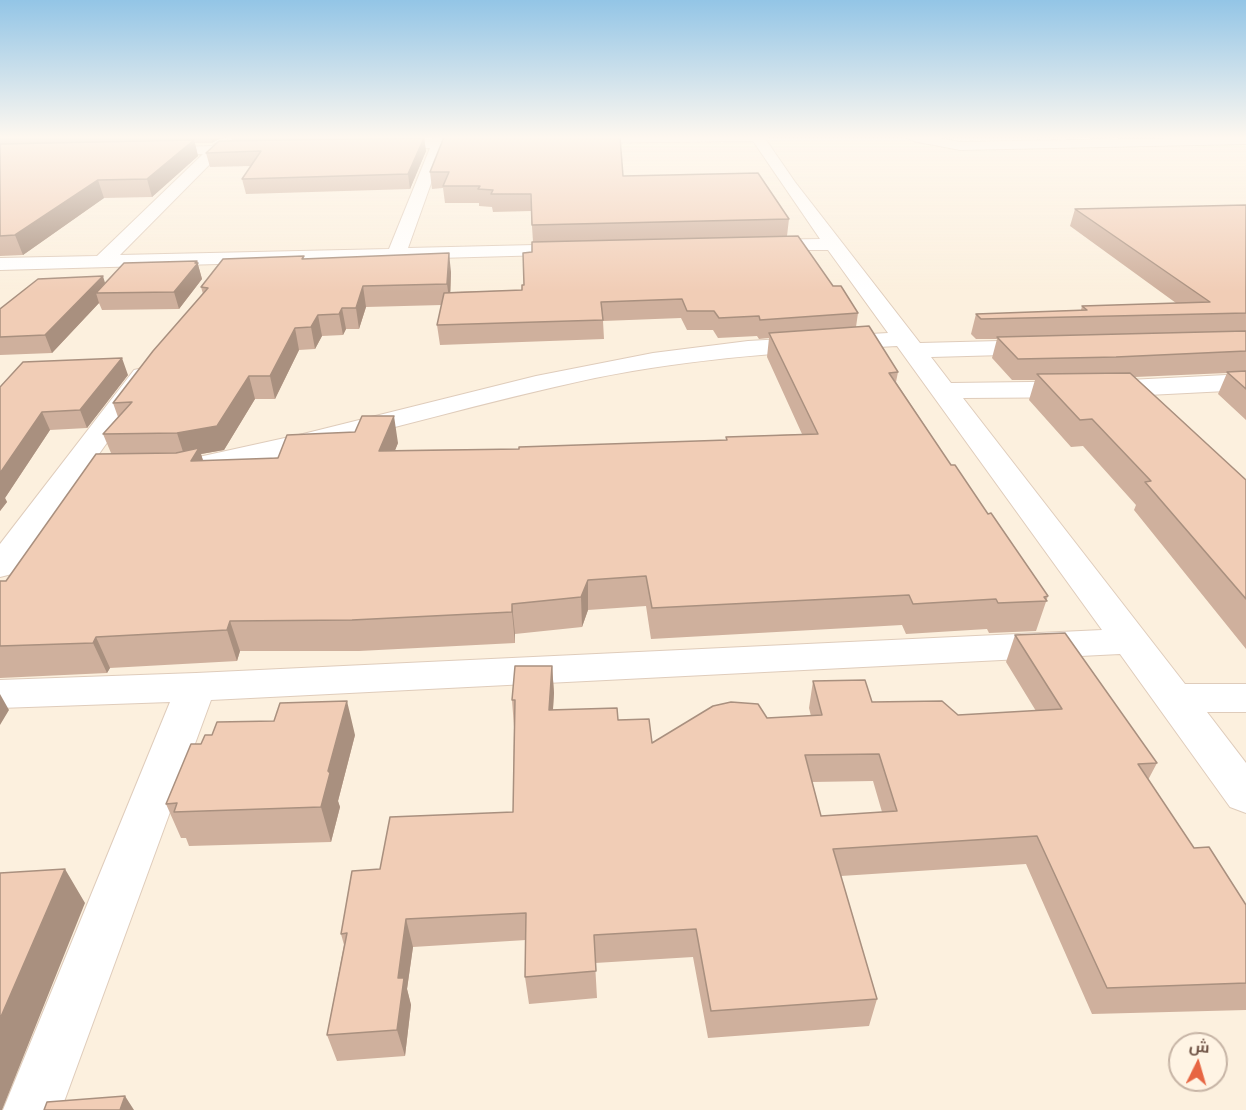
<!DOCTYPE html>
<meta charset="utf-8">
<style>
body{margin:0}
#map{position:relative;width:1246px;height:1110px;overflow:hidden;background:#fcf0de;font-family:Inter,Cairo,sans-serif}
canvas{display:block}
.north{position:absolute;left:1168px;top:1032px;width:60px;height:60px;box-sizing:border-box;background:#fff4e4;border:2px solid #c6b4a5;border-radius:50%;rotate:5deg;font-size:16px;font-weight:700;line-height:24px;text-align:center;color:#715547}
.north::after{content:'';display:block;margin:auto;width:21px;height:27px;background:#e76542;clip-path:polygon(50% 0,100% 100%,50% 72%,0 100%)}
</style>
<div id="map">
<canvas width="1246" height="1110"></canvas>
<div class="north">ش</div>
</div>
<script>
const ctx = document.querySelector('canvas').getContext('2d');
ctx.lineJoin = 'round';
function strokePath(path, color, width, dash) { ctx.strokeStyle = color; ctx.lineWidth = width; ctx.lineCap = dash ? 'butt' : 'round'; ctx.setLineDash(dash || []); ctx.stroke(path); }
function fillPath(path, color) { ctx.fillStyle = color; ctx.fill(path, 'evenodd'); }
const minor = new Path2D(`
 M 434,137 L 485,138 L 492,142 L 485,146 L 444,147 L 408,248 L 577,244 L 584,246 L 587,250 L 584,254 L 0,270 L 0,258 L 97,256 L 203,154 L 153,155 L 146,151 L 148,148 L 212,146 L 224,138 L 231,142 L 229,145 L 255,145 L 262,149 L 255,153 L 220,154 L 120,255 L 389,249 L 430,148 L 381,149 L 374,145 L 381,141 L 433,139 Z
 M 571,137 L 764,137 L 795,182 L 920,343 L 1040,340 L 1048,342 L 1052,347 L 1048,352 L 1040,354 L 931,357 L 951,383 L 1109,381 L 1246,374 L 1246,390 L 1109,397 L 963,398 L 1185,684 L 1246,684 L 1246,712 L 1207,712 L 1246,763 L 1246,813 L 1230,807 L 1120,654 L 211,700 L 61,1110 L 3,1110 L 170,702 L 0,708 L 0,680 L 196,673 L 1102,630 L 897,346 C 795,351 695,358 595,378 C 487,401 381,432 273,458 C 249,463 198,480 176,474 L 171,468 L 176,462 L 303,434 L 536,376 L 653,353 L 748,341 L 888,333 L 828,250 L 754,250 L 752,246 L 754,242 L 761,240 L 820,239 L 753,141 L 576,143 L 571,142 L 569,139 Z
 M 906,137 L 933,137 L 960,142 L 1246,137 L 1246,144 L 960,150 L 913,141 Z
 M 143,368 L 152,370 L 155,375 L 94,461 L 138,465 L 143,471 L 138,477 L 128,480 L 81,478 L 12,574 L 0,577 L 0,544 L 134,370 Z`);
strokePath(minor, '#dfccbb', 2);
fillPath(minor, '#fff');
fillPath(new Path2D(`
 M 0,137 L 223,137 L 212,143 L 195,143 L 198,156 L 152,197 L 104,198 L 23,255 L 0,256 Z
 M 227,137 L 432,137 L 431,138 L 424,138 L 426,151 L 410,189 L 246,194 L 242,179 L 251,166 L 210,167 L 206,153 L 232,141 L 231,138 Z
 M 444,137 L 623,176 L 789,219 L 787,236 L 858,313 L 856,327 L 898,372 L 896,382 L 951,465 L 988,514 L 1048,596 L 1036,631 L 989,633 L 987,629 L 906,634 L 902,625 L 651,639 L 646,606 L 588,610 L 582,627 L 515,634 L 515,643 L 359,651 L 240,651 L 237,661 L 110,668 L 107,673 L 0,678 L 0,581 L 6,581 L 111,453 L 103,434 L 118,417 L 113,403 L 203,294 L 201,287 L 305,259 L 451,272 L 450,292 L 522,290 L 524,285 L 532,252 L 533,242 L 531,211 L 493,212 L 492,207 L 479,206 L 479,203 L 445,203 L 443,188 L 432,189 L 430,172 ZM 442,305 L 437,325 L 440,345 L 604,339 L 603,321 L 681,318 L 687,330 L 713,330 L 718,338 L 757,336 L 759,339 L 769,338 L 767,357 L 802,434 L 726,437 L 726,440 L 519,449 L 395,450 L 398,443 L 278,458 L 203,461 L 201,454 L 224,450 L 255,399 L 275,399 L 299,350 L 315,349 L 322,336 L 343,335 L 346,329 L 359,329 L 366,307 Z
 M 1246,205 L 1246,420 L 1218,394 L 1227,373 L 1135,377 L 1246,480 L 1246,649 L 1134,510 L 1136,505 L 1083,446 L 1071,447 L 1029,400 L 1035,380 L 1012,380 L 992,358 L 997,339 L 976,339 L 971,334 L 976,314 L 1081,310 L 1082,306 L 1176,303 L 1070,226 L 1075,209 Z
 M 197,261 L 202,279 L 179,309 L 102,310 L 99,303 L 52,353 L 0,355 L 0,309 Z
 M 128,375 L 87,428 L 50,430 L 5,498 L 7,502 L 0,511 L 0,387 Z
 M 1015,635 L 1157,763 L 1148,780 L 1194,848 L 1246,905 L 1246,1010 L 1092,1014 L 1026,864 L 841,876 L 877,999 L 869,1026 L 708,1038 L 693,957 L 595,963 L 597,998 L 529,1004 L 525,977 L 526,940 L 413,947 L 407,989 L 411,1005 L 405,1056 L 337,1061 L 327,1035 L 344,945 L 341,934 L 380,869 L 513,812 L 514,727 L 512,700 L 552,666 L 554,693 L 553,710 L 618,720 L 652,743 L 767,718 L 811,716 L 809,708 L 813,681 L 872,702 L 958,715 L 1036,711 L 1006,662 ZM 873,781 L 882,812 L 821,816 L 812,782 Z
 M 355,735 L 338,801 L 340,807 L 331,842 L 189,846 L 186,838 L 181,838 L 166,804 Z`), '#cfb09d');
fillPath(new Path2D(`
 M 211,137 L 223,137 L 212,143 Z
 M 424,138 L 426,151 L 410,189 L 408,174 Z
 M 194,140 L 198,156 L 152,197 L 147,179 Z
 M 98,180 L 104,198 L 23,255 L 15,235 Z
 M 449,253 L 451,272 L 450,305 L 447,284 Z
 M 197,261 L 202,279 L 179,309 L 174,292 Z
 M 103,276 L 108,293 L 96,293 L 99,303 L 52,353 L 45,335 Z
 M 363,286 L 366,307 L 359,329 L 356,308 Z
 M 342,308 L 346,329 L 343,335 L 339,314 Z
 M 318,315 L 322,336 L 315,349 L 311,327 Z
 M 295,328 L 299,350 L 275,399 L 270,376 Z
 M 122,358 L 128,375 L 87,428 L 80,410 Z
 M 249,376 L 255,399 L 224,450 L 201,454 L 208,476 L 185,458 L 177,433 Z
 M 42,412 L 50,430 L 5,498 L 7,502 L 0,511 L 0,473 Z
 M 394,416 L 398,443 L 384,478 L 379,451 Z
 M 588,580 L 588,610 L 582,627 L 581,597 Z
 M 512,604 L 515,634 L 515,643 L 512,612 Z
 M 230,621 L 240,651 L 237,661 L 227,630 Z
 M 96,637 L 110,668 L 107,673 L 93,643 Z
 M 552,666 L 554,693 L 551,738 L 549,710 Z
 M 0,694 L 9,710 L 0,725 Z
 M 347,701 L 355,735 L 338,801 L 340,807 L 331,842 L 321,807 L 328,771 Z
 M 65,869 L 85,903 L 2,1110 L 0,1110 L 0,1019 Z
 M 406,919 L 413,947 L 407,989 L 411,1005 L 405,1056 L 397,1030 L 398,978 Z
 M 125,1096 L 134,1110 L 120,1110 Z`), '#a9907f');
const building = new Path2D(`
 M 444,137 L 620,137 L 623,176 L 758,173 L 789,219 L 532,225 L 531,194 L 491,194 L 493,190 L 478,189 L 480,186 L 443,186 L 449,172 L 430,172 Z
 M 424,138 L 408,174 L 242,179 L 261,151 L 206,153 L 219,141 Z
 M 194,140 L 147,179 L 98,180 L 15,235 L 0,236 L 0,144 Z
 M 1246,205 L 1246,313 L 981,319 L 976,314 L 1087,310 L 1082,306 L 1210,302 L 1075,209 Z
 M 798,236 L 833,286 L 841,286 L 858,313 L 760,320 L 759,316 L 719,318 L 714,311 L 687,311 L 682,299 L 601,302 L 603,320 L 437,325 L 444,293 L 522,290 L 522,285 L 524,285 L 523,253 L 532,252 L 532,242 Z
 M 449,253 L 447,284 L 363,286 L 356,308 L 342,308 L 339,314 L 318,315 L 311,327 L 295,328 L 270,376 L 249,376 L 217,426 L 177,433 L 103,434 L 132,402 L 113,403 L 153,351 L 208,288 L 201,287 L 223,259 L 304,256 L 302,259 Z
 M 197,261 L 195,263 L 198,263 L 174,292 L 96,293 L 124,263 Z
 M 103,276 L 45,335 L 0,337 L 0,309 L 38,279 Z
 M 869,326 L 898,372 L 889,373 L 951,465 L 955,465 L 988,514 L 991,513 L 1048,596 L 1044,597 L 1047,601 L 998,603 L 996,599 L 913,604 L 909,595 L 652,608 L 646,576 L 588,580 L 581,597 L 512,604 L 512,612 L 352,620 L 230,621 L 227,630 L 96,637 L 93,643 L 0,646 L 0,581 L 6,581 L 96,454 L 176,453 L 199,448 L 191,461 L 278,458 L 287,435 L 355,432 L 362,416 L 394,416 L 379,451 L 519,449 L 519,447 L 727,440 L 726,437 L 818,434 L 769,333 Z
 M 1246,331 L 1246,351 L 1116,357 L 1018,359 L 997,337 Z
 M 122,358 L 80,410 L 42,412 L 0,473 L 0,387 L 23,362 Z
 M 1246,371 L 1246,389 L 1227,372 Z
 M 1130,373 L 1246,480 L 1246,599 L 1145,482 L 1151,481 L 1092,419 L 1080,420 L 1037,374 Z
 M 1065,633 L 1157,763 L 1138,764 L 1194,848 L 1209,847 L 1246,905 L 1246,983 L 1107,988 L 1037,836 L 833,849 L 877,999 L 711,1011 L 696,929 L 594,935 L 596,971 L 525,977 L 526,913 L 406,919 L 398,978 L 404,978 L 397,1030 L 327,1035 L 347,933 L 341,934 L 352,871 L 380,869 L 390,817 L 513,812 L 515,700 L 512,700 L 515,666 L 552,666 L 549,710 L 617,708 L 618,720 L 649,719 L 652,743 L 713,706 L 731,702 L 758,704 L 767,718 L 822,715 L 813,681 L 865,680 L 872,702 L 942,701 L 958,715 L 1062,709 L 1015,635 ZM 879,754 L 897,811 L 821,816 L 805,755 Z
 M 347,701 L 328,771 L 330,773 L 321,807 L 174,812 L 177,803 L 166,804 L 191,744 L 201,744 L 205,735 L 212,735 L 217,722 L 274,721 L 280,703 Z
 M 65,869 L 0,1019 L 0,873 Z
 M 125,1096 L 120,1110 L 44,1110 L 47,1102 Z`);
fillPath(building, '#f1cdb6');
strokePath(building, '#a9907f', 1.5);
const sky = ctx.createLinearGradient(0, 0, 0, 292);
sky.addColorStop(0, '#93c5e6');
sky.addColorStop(0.47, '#fef8f0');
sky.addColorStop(1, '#fef8f000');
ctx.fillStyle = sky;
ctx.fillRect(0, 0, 1246, 292);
</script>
